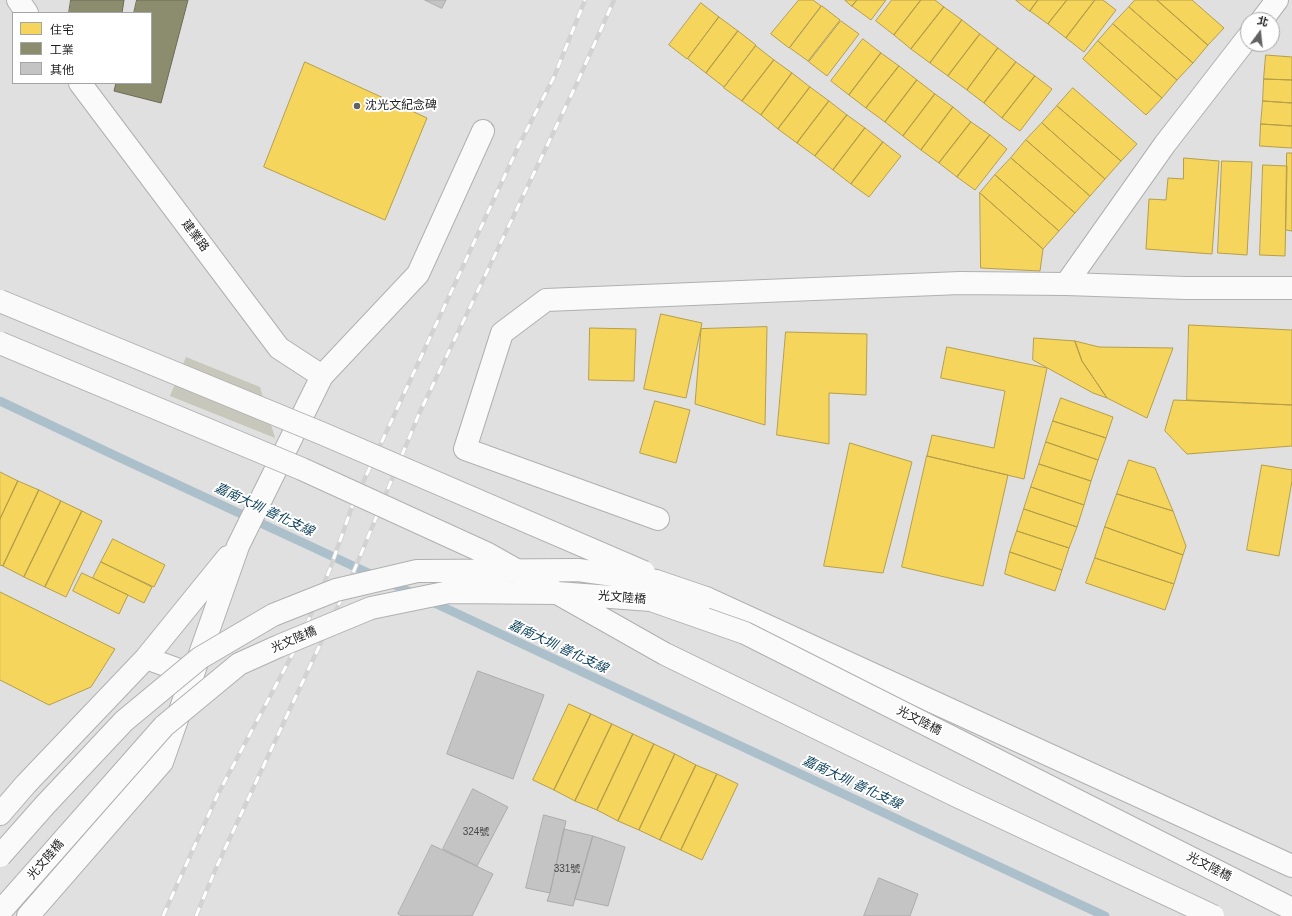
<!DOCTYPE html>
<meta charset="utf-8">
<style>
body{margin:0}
#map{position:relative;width:1292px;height:916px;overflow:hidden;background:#e0e0e0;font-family:Arial,"Noto Sans TC",sans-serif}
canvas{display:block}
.legend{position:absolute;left:12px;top:12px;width:140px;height:72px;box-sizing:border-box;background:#fff;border:1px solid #a5a5a5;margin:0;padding:5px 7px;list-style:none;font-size:12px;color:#1e1e1f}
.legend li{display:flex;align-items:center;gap:8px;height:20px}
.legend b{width:20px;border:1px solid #a5a5a5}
.north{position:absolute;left:1240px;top:12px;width:40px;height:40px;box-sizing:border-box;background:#fff;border:1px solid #a5a5a5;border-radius:50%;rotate:15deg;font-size:11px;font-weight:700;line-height:16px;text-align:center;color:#1e1e1f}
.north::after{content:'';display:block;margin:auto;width:14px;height:18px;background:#626263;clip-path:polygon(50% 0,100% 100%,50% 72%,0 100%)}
</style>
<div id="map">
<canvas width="1292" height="916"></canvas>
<ul class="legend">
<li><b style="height:11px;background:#f6d55c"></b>住宅</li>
<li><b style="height:11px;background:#8c8c6e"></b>工業</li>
<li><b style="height:11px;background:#c5c4c4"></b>其他</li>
</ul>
<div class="north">北</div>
</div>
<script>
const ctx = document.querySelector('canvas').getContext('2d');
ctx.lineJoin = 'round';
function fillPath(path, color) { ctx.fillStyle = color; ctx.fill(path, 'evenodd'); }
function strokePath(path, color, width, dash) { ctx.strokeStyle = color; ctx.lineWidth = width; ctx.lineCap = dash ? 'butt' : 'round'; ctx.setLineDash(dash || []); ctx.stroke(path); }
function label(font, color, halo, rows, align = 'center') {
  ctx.font = font + ' Arial,"Noto Sans TC",sans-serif'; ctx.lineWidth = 4; ctx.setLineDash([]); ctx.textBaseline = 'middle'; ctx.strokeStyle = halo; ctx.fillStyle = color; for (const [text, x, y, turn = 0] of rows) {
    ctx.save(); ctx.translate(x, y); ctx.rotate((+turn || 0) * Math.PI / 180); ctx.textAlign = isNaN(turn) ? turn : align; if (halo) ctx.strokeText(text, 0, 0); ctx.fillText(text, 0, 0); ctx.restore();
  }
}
fillPath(new Path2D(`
 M 186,357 L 260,387 L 275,438 L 170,396 Z`), '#c7c8bb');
const homes = new Path2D(`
 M 799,0 L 813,0 L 821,6 L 789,48 L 771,34 Z
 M 845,0 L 857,0 L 852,6 Z
 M 857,0 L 886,0 L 871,20 L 852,6 Z
 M 892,0 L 921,0 L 894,35 L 876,21 Z
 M 921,0 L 935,0 L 944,7 L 911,49 L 894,35 Z
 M 1016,0 L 1038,0 L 1030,11 Z
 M 1038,0 L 1067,0 L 1048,24 L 1030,11 Z
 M 1067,0 L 1095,0 L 1066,38 L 1048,24 Z
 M 1095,0 L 1103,0 L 1116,10 L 1084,52 L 1066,38 Z
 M 1135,0 L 1157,0 L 1208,45 L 1193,63 L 1129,7 Z
 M 1157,0 L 1192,0 L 1224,28 L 1208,45 Z
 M 701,3 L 719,17 L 687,59 L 669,45 Z
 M 822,6 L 840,20 L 808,61 L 790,48 Z
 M 944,7 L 962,20 L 930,63 L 911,49 Z
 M 1129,7 L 1193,63 L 1177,80 L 1113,24 Z
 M 719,17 L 738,31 L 706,73 L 688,59 Z
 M 962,20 L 980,34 L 948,76 L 930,63 Z
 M 841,21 L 859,34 L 827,76 L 809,62 Z
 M 1113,24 L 1177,80 L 1162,98 L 1098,41 Z
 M 738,31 L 756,45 L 724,87 L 706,73 Z
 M 980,34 L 998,48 L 967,90 L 948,76 Z
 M 863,39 L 881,53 L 849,95 L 831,81 Z
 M 1098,41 L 1162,98 L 1146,115 L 1083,59 Z
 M 756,46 L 774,60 L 742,101 L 724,88 Z
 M 998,48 L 1016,62 L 984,103 L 967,90 Z
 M 881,53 L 899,66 L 866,108 L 849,95 Z
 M 1266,55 L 1292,57 L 1292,80 L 1264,79 Z
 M 774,60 L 792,73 L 761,115 L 742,101 Z
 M 305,62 L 427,118 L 385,220 L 264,167 Z
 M 1016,62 L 1035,76 L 1002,118 L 984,103 Z
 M 899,66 L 917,80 L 885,122 L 866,108 Z
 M 792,73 L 810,87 L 778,129 L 761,115 Z
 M 1035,76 L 1052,89 L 1020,131 L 1002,118 Z
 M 1264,79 L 1292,80 L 1292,103 L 1263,101 Z
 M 917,80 L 935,94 L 903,136 L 885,122 Z
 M 810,87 L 829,101 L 797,143 L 778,129 Z
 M 1073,88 L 1137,144 L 1121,161 L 1057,106 Z
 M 935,94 L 953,107 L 921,150 L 903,136 Z
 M 829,101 L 847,115 L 815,156 L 797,143 Z
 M 1263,101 L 1292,103 L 1292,126 L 1261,124 Z
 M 1057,106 L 1121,161 L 1105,179 L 1042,123 Z
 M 953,107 L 971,122 L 939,163 L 921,150 Z
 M 847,115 L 865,128 L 833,170 L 815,156 Z
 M 971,122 L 990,135 L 957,177 L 939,163 Z
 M 1042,123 L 1105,179 L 1090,196 L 1026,140 Z
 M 1261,124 L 1292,126 L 1292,148 L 1260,146 Z
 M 865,128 L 883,142 L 851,184 L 833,170 Z
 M 990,135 L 1007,149 L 975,190 L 957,177 Z
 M 1026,140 L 1090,196 L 1075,213 L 1011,158 Z
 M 883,142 L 901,156 L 869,197 L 851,184 Z
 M 1287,153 L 1292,153 L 1292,231 L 1286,230 Z
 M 1011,158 L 1075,213 L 1059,231 L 995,175 Z
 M 1184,158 L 1219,161 L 1212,254 L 1146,249 L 1149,199 L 1166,200 L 1168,178 L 1183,179 Z
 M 1222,161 L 1252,162 L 1247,255 L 1218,253 Z
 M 1263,165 L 1287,166 L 1285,256 L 1260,255 Z
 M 995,175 L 1059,231 L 1043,249 L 980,193 Z
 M 980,193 L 1043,249 L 1040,271 L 981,268 Z
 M 661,314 L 702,323 L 686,398 L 644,389 Z
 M 1189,325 L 1292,330 L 1292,405 L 1187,400 Z
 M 767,327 L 765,425 L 695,404 L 701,329 Z
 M 590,328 L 636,329 L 634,381 L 589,380 Z
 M 786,332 L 867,334 L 866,395 L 829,393 L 829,444 L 777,435 Z
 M 1034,338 L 1075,341 L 1082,361 L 1107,398 L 1093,393 L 1033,360 Z
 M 1075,341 L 1099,347 L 1173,348 L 1147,418 L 1107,398 L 1082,361 Z
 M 947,347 L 1047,368 L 1024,479 L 927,456 L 932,435 L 994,448 L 1005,391 L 941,378 Z
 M 1061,398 L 1113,417 L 1106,438 L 1053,421 Z
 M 1174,400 L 1292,405 L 1292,446 L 1187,454 L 1165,431 Z
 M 655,401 L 690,410 L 676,463 L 640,453 Z
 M 1053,421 L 1106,438 L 1098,460 L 1046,442 Z
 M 1046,442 L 1098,460 L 1091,481 L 1039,464 Z
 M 850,443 L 912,462 L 883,573 L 824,566 Z
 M 927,456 L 1008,475 L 983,586 L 902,567 Z
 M 1129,460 L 1155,468 L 1173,511 L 1117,494 Z
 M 1039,464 L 1091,481 L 1084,505 L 1031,487 Z
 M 1262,465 L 1292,470 L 1292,481 L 1279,556 L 1247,550 Z
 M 0,472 L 18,481 L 0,519 Z
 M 18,481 L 39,490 L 3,566 L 0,565 L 0,519 Z
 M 1031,487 L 1084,505 L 1077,527 L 1024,509 Z
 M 39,490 L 61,501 L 24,577 L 3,566 Z
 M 1117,494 L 1173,511 L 1186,546 L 1183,555 L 1105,527 Z
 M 61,501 L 82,511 L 45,587 L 24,577 Z
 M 1024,509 L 1077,527 L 1069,548 L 1017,531 Z
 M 82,511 L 102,521 L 66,597 L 45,587 Z
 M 1105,527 L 1183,555 L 1174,584 L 1095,558 Z
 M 1017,531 L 1069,548 L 1062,570 L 1010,552 Z
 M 113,539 L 165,565 L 154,587 L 101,562 Z
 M 1010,552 L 1062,570 L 1055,591 L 1005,574 Z
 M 1095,558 L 1174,584 L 1165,610 L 1086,583 Z
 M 101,562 L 152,587 L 144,603 L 93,578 Z
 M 82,573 L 128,595 L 119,614 L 73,591 Z
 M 0,592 L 115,649 L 91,687 L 49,705 L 0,680 Z
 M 569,704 L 591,714 L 554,790 L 533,780 Z
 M 591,714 L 612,724 L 575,801 L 554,790 Z
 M 612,724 L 633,734 L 597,810 L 575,801 Z
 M 633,734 L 654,744 L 618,821 L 597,810 Z
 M 654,744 L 675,754 L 639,830 L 618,821 Z
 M 675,754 L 696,765 L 660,840 L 639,830 Z
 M 696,765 L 717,774 L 681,850 L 660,840 Z
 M 717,774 L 738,784 L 702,860 L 681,850 Z`);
fillPath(homes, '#f6d55c');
strokePath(homes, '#b59e4a', 1);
const industry = new Path2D(`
 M 71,0 L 124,0 L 122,13 L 69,13 Z
 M 137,0 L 188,0 L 161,103 L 114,91 L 116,83 L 151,83 L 151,13 L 134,13 Z`);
fillPath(industry, '#8c8c6e');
strokePath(industry, '#6b6b56', 1);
strokePath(new Path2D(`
 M 0,401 L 116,456 L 377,577
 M 388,582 L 417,595
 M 428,600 L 1105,916`), '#acc0cc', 9);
const building = new Path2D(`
 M 425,0 L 446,0 L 442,8 Z
 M 478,671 L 544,695 L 513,779 L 447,754 Z
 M 473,789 L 508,807 L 477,866 L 443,849 Z
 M 544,815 L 566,821 L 550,893 L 526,888 Z
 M 564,829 L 593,836 L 573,906 L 547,901 L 550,893 Z
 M 593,836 L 625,847 L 608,906 L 575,899 Z
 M 432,845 L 493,874 L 472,916 L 402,916 L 398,914 Z
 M 879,878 L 918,894 L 910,916 L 864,916 Z`);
fillPath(building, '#c5c4c4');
strokePath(building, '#ababab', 1);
const minor = new Path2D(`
 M 18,0 L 27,13
 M 1262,20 L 1277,0
 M 80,83 L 279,348 L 322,376
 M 1066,284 L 1165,144 L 1248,37
 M 658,519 L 465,449 L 502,333 L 546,300 L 960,283 L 1066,284 L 1186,288 L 1292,288
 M 706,598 L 1292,866
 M 146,658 L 193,675
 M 0,814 L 26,784 L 146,658 L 228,557
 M 28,916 L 162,762 L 238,546 L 322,376 L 418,274 L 483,131`);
strokePath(minor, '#b0b0b0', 24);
strokePath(minor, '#fafafa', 22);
const rail = new Path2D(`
 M 163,916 L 218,794 L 300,640 L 330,569 L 353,504 L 519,145 L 554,77 L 585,0
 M 196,916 L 216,868 L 351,578 L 419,414 L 577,83 L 614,0`);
strokePath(rail, '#d2d2d2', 4.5);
strokePath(rail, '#fff', 3, [9]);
const minorBridge = new Path2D(`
 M 0,301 L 321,433 L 644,572
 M 0,343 L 302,469 L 488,554 L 665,654 L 959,797 L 1213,916
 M 0,856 L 45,805 L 124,721 L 200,658 L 273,615 L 336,590 L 417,571 L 578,570 L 656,581 L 706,598
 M 0,912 L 164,726 L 239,664 L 279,646 L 371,608 L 449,592 L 557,593 L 651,600 L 745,633 L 1292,909`);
strokePath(minorBridge, '#b0b0b0', 24, []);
strokePath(minorBridge, '#fafafa', 22);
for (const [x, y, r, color] of [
 [357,106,4,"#626263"]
]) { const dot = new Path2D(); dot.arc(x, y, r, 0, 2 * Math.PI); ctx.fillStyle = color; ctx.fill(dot); strokePath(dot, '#fff', 1.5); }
label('10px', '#484848', null, [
 ["324號",476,832],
 ["331號",567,869]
]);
label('12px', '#1e1e1f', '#fff', [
 ["沈光文紀念碑",365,106]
], 'left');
label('12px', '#1e1e1f', '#fff', [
 ["建業路",195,236,53],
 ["光文陸橋",622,598,5],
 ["光文陸橋",294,640,-23],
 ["光文陸橋",919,721,27],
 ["光文陸橋",46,860,-49],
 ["光文陸橋",1209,867,27]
]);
label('italic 13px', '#0a3f5a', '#fff', [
 ["嘉南大圳 善化支線",264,510,25],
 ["嘉南大圳 善化支線",558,647,25],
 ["嘉南大圳 善化支線",852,783,25]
]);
</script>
